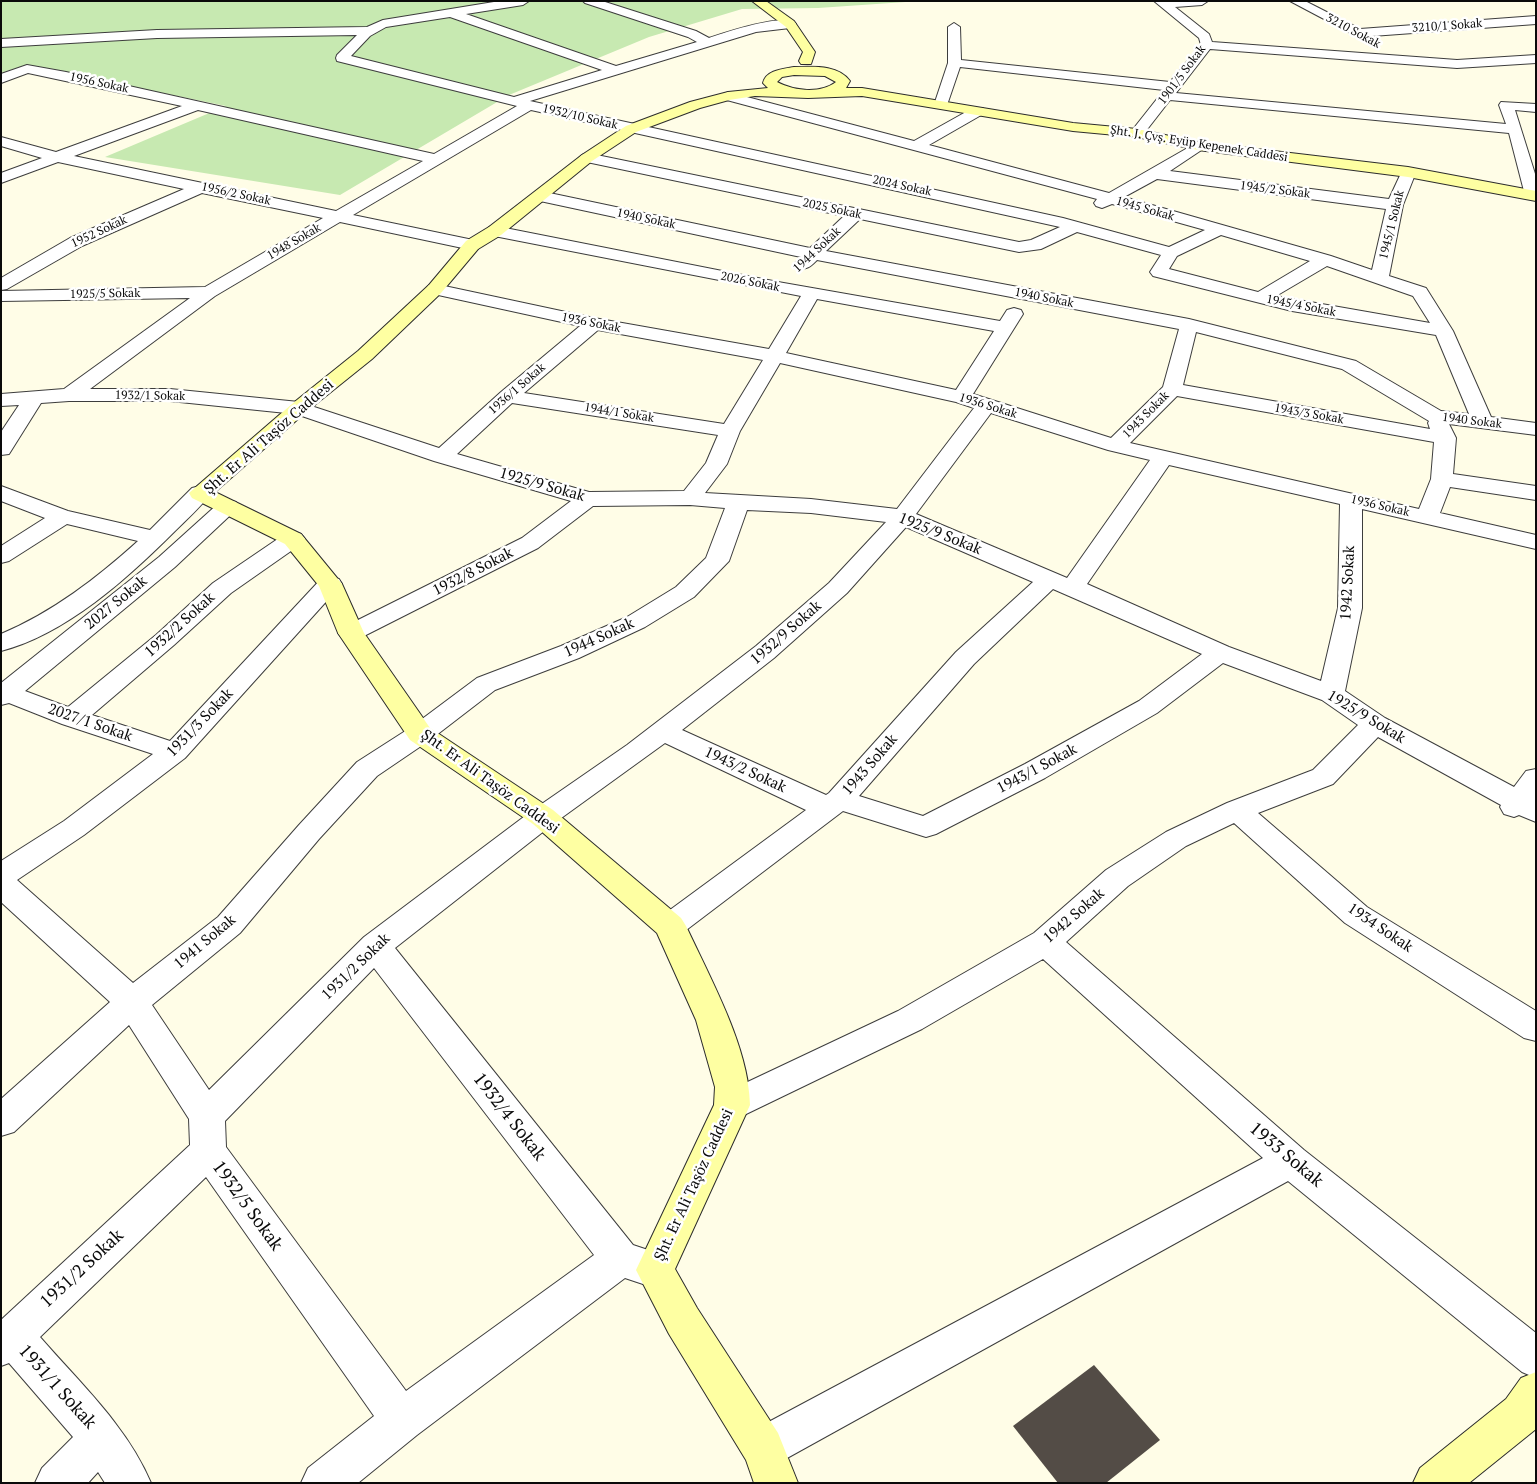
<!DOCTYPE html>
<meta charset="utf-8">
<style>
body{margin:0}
#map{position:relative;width:1537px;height:1484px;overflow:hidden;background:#fffde7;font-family:"PT Serif",serif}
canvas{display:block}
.frame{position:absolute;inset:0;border:2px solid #0a0a0a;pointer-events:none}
</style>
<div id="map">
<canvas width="1537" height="1484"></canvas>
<div class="frame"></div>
</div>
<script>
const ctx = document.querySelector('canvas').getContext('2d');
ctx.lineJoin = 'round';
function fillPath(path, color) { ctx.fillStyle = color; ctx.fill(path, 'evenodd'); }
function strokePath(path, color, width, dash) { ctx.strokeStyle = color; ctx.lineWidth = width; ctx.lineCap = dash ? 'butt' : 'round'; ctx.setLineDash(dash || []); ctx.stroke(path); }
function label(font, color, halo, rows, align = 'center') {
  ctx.font = font + ' "PT Serif",serif'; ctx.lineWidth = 5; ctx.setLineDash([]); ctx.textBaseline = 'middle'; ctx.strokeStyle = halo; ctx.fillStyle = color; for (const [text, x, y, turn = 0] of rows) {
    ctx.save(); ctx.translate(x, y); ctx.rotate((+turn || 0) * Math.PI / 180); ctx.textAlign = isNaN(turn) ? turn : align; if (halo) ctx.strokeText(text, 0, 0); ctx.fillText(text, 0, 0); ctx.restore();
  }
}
fillPath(new Path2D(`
 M 1,1 L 920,1 L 818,8 L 742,9 L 649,37 L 509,95 L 340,195 L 105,157 L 226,106 L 26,65 L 1,73 Z`), '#c7e9b1');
fillPath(new Path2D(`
 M 1094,1365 L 1160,1440 L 1106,1483 L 1058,1483 L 1013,1426 Z`), '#534c46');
const street = new Path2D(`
 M 500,1 L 529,1 L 523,5 L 466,14 L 616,66 L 697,42 L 688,37 L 585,3 L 583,1 L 602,1 L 696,31 L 709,38 C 724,33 785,12 796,24 L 790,28 L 756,32 L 530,101 L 1063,218 L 1169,247 L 1205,230 L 1112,204 L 1102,208 L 1096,206 L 1094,203 L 1097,199 L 723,99 L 721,96 L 728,92 L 914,141 L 973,108 L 983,108 L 985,111 L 983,114 L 929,145 L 1109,193 L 1198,142 L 1203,143 L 1205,146 L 1203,149 L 1170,171 L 1389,199 L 1403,169 L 1413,169 L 1416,172 L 1403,205 L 1389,276 L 1426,288 L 1453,331 L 1491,417 L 1536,423 L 1536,435 L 1449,424 L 1456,438 L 1453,474 L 1536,486 L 1536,500 L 1450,487 L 1440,513 L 1536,535 L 1536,549 L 1362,509 L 1362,608 L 1345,691 L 1385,718 L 1514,787 L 1526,771 L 1536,769 L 1536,822 L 1519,815 L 1514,817 L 1504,814 L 1500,807 L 1501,805 L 1378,737 L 1333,784 L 1258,813 L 1367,907 L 1536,1011 L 1536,1041 L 1524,1038 L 1345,923 L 1234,823 L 1186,846 L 1128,886 L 1066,942 L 1304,1150 L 1536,1333 L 1536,1378 L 1522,1372 L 1288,1181 L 778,1463 L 763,1469 L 748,1463 L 742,1448 L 748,1433 L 1263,1158 L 1043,959 L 922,1029 L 744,1115 L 732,1120 L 720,1115 L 714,1105 L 720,1095 L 898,1011 L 1034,933 L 1106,870 L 1166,832 L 1227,803 L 1313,770 L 1358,725 L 1322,700 L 1223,663 L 1157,713 L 1045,778 L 936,834 L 926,837 L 843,811 L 681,934 L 670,938 L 659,934 L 654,926 L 659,918 L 806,810 L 665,743 L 553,824 L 395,948 L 633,1245 L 669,1257 L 674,1270 L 669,1283 L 655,1288 L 625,1278 L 417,1435 L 358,1483 L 301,1483 L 308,1468 L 374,1416 L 206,1177 L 40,1337 C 80,1383 127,1426 151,1483 L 105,1483 L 98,1472 L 88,1483 L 35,1483 L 42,1468 L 73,1437 L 9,1363 L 1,1366 L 1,1320 L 190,1145 L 189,1119 L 129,1025 L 14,1132 L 1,1136 L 1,1099 L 110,1002 L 1,902 L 1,861 L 64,821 L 153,754 L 62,724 L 9,703 L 1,705 L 1,683 L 159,557 L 220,502 L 228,500 L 236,502 L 239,507 L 175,567 L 25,691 L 68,707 L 156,635 L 213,583 L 285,534 L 293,532 L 301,534 L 305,539 L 301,544 L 231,593 L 174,645 L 92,715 L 170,741 L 321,579 L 330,577 L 339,579 L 342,584 L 185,758 L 84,835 L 17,880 L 133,983 L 218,917 L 299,825 L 357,762 L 410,728 L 477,678 L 561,646 L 627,617 L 676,587 L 706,558 L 725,508 L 690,505 L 593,506 L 538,548 L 360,638 L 351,641 L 342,638 L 338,633 L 342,628 L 522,538 L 571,501 L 434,461 L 296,414 L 170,401 L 69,401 L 41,403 L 9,454 L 1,455 L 1,432 L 19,405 L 1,406 L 1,394 L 64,389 L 190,298 L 1,301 L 1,291 L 205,287 L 323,218 L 202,193 L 82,246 L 7,289 L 1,290 L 1,278 L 70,238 L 184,189 L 58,162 L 1,183 L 1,173 L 42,158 L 1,146 L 1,137 L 56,152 L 182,106 L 28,73 L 1,83 L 1,74 L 27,65 L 66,72 L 434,154 L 517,106 L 337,61 L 336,58 L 337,55 L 357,35 L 157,38 L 1,47 L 1,39 L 157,30 L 367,27 L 383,20 ZM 450,17 L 602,70 L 514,97 L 351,56 L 370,36 L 386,27 ZM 198,110 L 423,161 L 336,211 L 74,156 ZM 531,110 L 1060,227 L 1031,240 L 1019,242 L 587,153 L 582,155 L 579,158 L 582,161 L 844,216 L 810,248 L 540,191 L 534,193 L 532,196 L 534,199 L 540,201 L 801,257 L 794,264 L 797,268 C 807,270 810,267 817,260 L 1179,329 L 1163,387 L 1111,438 L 973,394 L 1023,314 L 1021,310 L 1014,308 L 1007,310 L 1000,321 L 778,282 L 495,226 L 489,227 L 487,231 L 489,235 L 801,296 L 769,349 L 594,318 L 435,284 L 429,285 L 426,289 L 429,293 L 580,326 L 501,392 L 439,448 L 299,402 L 170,389 L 90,389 L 215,296 L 340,222 L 472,250 L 478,249 L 480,245 L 478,241 L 353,215 ZM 1157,179 L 1386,209 L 1372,270 L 1331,256 L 1124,197 ZM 860,219 L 1019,252 L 1041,249 L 1077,232 L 1161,255 L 1150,272 L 1153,276 L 1292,311 L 1436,335 L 1469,414 L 1441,411 L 1356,361 L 1189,319 L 826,251 ZM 1221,235 L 1310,261 L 1258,292 L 1169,269 L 1177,256 ZM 1327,266 L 1413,296 L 1430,323 L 1276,296 ZM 817,299 L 994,331 L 956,390 L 786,353 ZM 598,330 L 763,360 L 724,424 L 524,393 ZM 1196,332 L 1342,369 L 1429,421 L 1428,423 L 1430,429 L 1183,385 ZM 780,363 L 956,402 L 974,408 L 897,509 L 811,499 L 705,493 L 727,464 L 740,431 ZM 1177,396 L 1434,442 L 1431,479 L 1419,509 L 1130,443 ZM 512,403 L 718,435 L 706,463 L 684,491 L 589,492 L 457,454 ZM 991,413 L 1108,450 L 1150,460 L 1067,578 L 916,514 ZM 1169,465 L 1340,504 L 1338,608 L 1321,681 L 1229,647 L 1087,584 ZM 747,510 L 811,513 L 886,522 L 829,583 L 756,646 L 627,745 L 533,810 L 364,937 L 209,1090 L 152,1005 L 240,933 L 319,839 L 377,776 L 430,740 L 495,690 L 579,658 L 645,627 L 694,597 L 729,561 ZM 906,527 L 1033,582 L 956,652 L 829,793 L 826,795 L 682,730 L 774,658 L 847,593 ZM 1053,589 L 1202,654 L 1139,701 L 1025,764 L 923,816 L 859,796 L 974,664 ZM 374,968 L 594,1255 L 406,1391 L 226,1147 L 225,1121 Z
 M 1154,1 L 1208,1 L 1202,5 L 1175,7 L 1209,34 L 1212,42 L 1457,60 L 1536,55 L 1536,63 L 1457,68 L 1210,49 L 1176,93 L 1506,124 L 1499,105 L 1501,102 L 1536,104 L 1536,112 L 1515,110 L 1536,177 L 1536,199 L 1527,198 L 1525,195 L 1509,133 L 1170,100 L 1142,136 L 1132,136 L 1130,133 L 1164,90 L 960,67 L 946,108 L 936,108 L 934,105 L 948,63 L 948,27 L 954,23 L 960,27 L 961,60 L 1170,82 L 1201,45 L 1199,38 Z
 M 1290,1 L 1305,1 L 1360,29 L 1536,16 L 1536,24 L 1372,36 L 1381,42 L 1375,46 Z
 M 1,486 L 68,511 L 150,530 L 192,488 L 200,486 L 208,488 L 211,493 C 201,507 186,520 174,532 C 128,578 66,634 1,651 L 1,634 C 53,612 97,578 138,541 L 67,524 L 9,561 L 1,563 L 1,546 L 45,518 L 1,501 Z`);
const secondary = new Path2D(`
 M 752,1 L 766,1 L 794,21 L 815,52 L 811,64 L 801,64 L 799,61 L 803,52 L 786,27 Z
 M 794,67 C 813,67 837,64 850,81 L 846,88 L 862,88 L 1073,123 L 1137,129 L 1198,142 L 1408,167 L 1536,191 L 1536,201 L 1408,177 L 1198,150 L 1137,137 L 1073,131 L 862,96 L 808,98 L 755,96 L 729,100 L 700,108 L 636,132 L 592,161 L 501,235 L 478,249 L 441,293 L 372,359 L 306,412 L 215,492 L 301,534 L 342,584 L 364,633 L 430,728 L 553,810 L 681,918 L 686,926 C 710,978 749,1047 750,1105 L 675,1269 L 697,1308 L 778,1433 L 798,1483 L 754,1483 L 746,1460 L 669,1334 L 636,1270 L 714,1105 L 715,1087 L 696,1020 L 657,933 L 533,824 L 410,740 L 338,633 L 319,586 L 285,544 L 192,498 L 189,493 L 292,404 L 358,351 L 429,285 L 466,241 L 489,227 L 582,155 L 626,126 L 690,102 L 728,92 L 768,88 L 763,83 C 766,70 783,69 794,67 ZM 794,75 L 825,76 L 836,82 C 820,94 794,91 777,82 L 782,77 Z
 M 1536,1372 L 1536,1429 L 1469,1483 L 1413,1483 L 1420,1468 L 1506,1399 L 1521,1378 Z`);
strokePath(street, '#3d3d3d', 2);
strokePath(secondary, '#2c2c2c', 2);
fillPath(street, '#fff');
fillPath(secondary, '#feffa2');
label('12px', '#0a0a0a', '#fff', [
 ["3210/1 Sokak",1447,26,-4],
 ["3210 Sokak",1353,31,28],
 ["1901/5 Sokak",1182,75,-53],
 ["1956 Sokak",99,83,12],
 ["1932/10 Sokak",580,117,13],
 ["Şht. J. Çvş. Eyüp Kepenek Caddesi",1199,144,9],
 ["2024 Sokak",902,186,12],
 ["1945/2 Sokak",1275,190,7],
 ["1956/2 Sokak",236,194,12],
 ["2025 Sokak",832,209,12],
 ["1945 Sokak",1145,209,16],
 ["1940 Sokak",646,219,12],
 ["1945/1 Sokak",1392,225,-76],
 ["1952 Sokak",99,232,-25],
 ["1948 Sokak",294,242,-30],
 ["1944 Sokak",817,250,-43],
 ["2026 Sokak",750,282,11],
 ["1925/5 Sokak",105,294,-1],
 ["1940 Sokak",1044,298,11],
 ["1945/4 Sokak",1301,306,11],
 ["1936 Sokak",591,323,11],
 ["1936/1 Sokak",517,389,-41],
 ["1932/1 Sokak",150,396,1],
 ["1936 Sokak",988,406,17],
 ["1944/1 Sokak",619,413,9],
 ["1943/3 Sokak",1309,414,10],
 ["1943 Sokak",1146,415,-45],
 ["1940 Sokak",1472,421,7],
 ["1936 Sokak",1380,506,13]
]);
label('15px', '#0a0a0a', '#fff', [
 ["Şht. Er Ali Taşöz Caddesi",269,437,-41],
 ["1925/9 Sokak",542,485,16],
 ["1925/9 Sokak",940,534,22],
 ["1932/8 Sokak",473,572,-27],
 ["1942 Sokak",1348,583,-87],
 ["2027 Sokak",116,603,-39],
 ["1932/2 Sokak",180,625,-42],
 ["1932/9 Sokak",786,633,-41],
 ["1944 Sokak",599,638,-24],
 ["1925/9 Sokak",1366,717,31],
 ["2027/1 Sokak",90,723,19],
 ["1931/3 Sokak",200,723,-46],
 ["1943 Sokak",870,765,-49],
 ["1943/1 Sokak",1037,769,-28],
 ["1943/2 Sokak",745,770,25],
 ["Şht. Er Ali Taşöz Caddesi",490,782,36],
 ["1942 Sokak",1074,916,-41],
 ["1934 Sokak",1380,928,34],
 ["1941 Sokak",205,942,-40],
 ["1931/2 Sokak",356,967,-44],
 ["Şht. Er Ali Taşöz Caddesi",694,1185,-65]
]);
label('18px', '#0a0a0a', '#fff', [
 ["1932/4 Sokak",509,1117,52],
 ["1933 Sokak",1286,1155,40],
 ["1932/5 Sokak",247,1206,54],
 ["1931/2 Sokak",82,1269,-43],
 ["1931/1 Sokak",57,1387,48]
]);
</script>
